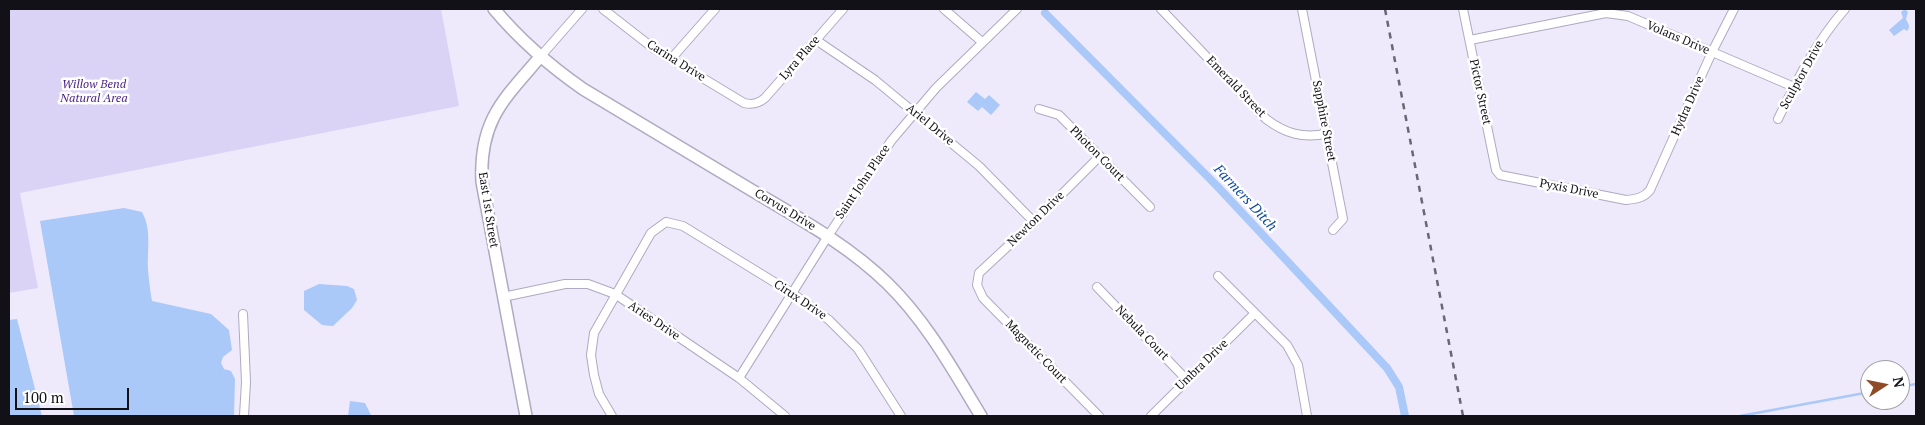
<!DOCTYPE html>
<style>
body{margin:0}
#map{position:relative;width:1925px;height:425px;overflow:hidden;background:#eeeafc;font-family:"PT Serif",serif}
canvas{display:block}
.frame{position:absolute;inset:0;border:10px solid #121118;pointer-events:none}
.north{position:absolute;left:1860px;top:360px;width:50px;height:50px;box-sizing:border-box;background:#fff;border:1px solid #a0a0a3;border-radius:50%;rotate:79deg;font-size:14px;font-weight:700;line-height:20px;text-align:center;color:#121118}
.north::after{content:'';display:block;margin:auto;width:18px;height:22px;background:#914a26;clip-path:polygon(50% 0,100% 100%,50% 72%,0 100%)}
.scale{position:absolute;left:15px;top:388px;width:114px;height:22px;box-sizing:border-box;border:2px solid #121118;border-top:0;padding-left:6px;font-size:15px;line-height:18px;white-space:nowrap;color:#121118;-webkit-text-stroke:4px #fff;paint-order:stroke}
</style>
<div id="map">
<canvas width="1925" height="425"></canvas>
<div class="frame"></div>
<div class="north">N</div>
<div class="scale">100 m</div>
</div>
<script>
const ctx = document.querySelector('canvas').getContext('2d');
ctx.lineJoin = 'round';
function fillPath(path, color) { ctx.fillStyle = color; ctx.fill(path, 'evenodd'); }
function strokePath(path, color, width, dash) { ctx.strokeStyle = color; ctx.lineWidth = width; ctx.lineCap = dash ? 'butt' : 'round'; ctx.setLineDash(dash || []); ctx.stroke(path); }
function label(font, color, halo, rows, align = 'center') {
  ctx.font = font + ' "PT Serif",serif'; ctx.lineWidth = 5; ctx.setLineDash([]); ctx.textBaseline = 'middle'; ctx.strokeStyle = halo; ctx.fillStyle = color; for (const [text, x, y, turn = 0] of rows) {
    ctx.save(); ctx.translate(x, y); ctx.rotate((+turn || 0) * Math.PI / 180); ctx.textAlign = isNaN(turn) ? turn : align; if (halo) ctx.strokeText(text, 0, 0); ctx.fillText(text, 0, 0); ctx.restore();
  }
}
fillPath(new Path2D(`
 M 9,9 L 441,9 L 459,106 L 20,193 L 38,288 L 9,293 Z`), '#dbd3f6');
fillPath(new Path2D(`
 M 1905,9 L 1908,12 L 1906,19 C 1908,24 1911,26 1907,31 L 1904,29 L 1894,36 L 1889,30 L 1903,18 L 1901,12 Z
 M 976,92 L 985,99 L 989,95 L 1000,105 L 991,115 L 982,107 L 978,111 L 967,102 Z
 M 124,208 L 142,212 C 152,230 147,250 148,270 C 149,280 150,291 152,301 L 211,314 L 229,330 L 232,350 L 223,357 L 221,363 L 224,369 L 231,371 L 235,379 L 234,416 L 74,416 L 40,221 Z
 M 319,284 L 347,286 L 354,289 L 357,300 L 352,308 L 333,326 L 322,325 L 304,310 L 304,291 Z
 M 17,319 L 42,416 L 9,416 L 9,320 Z
 M 350,401 L 365,403 L 371,415 L 348,416 Z`), '#aac8f8');
strokePath(new Path2D(`
 M 1900,387 L 1916,384
 M 1740,416 L 1870,392`), '#aac8f8', 2.5);
strokePath(new Path2D(`
 M 1045,13 L 1217,186 L 1387,368 L 1399,387 L 1405,416`), '#aac8f8', 8);
const street = new Path2D(`
 M 603,9 L 653,48 L 744,103 C 752,105 758,104 765,98 L 843,9
 M 944,9 L 982,42
 M 1161,9 L 1266,119 C 1286,134 1302,138 1326,134
 M 1302,9 L 1343,219 L 1333,230
 M 1463,9 L 1496,170 L 1500,175 L 1626,200 C 1636,199 1644,198 1650,190 L 1712,52 L 1734,9
 M 816,40 L 875,80 L 979,166 L 1034,222
 M 1470,40 L 1606,13 L 1628,16 L 1794,87
 M 540,57 L 582,9
 M 671,59 L 715,9
 M 1039,109 L 1059,115 L 1150,207
 M 1778,119 C 1797,80 1816,42 1845,9
 M 1218,276 L 1287,345 L 1298,365 L 1307,416
 M 1097,287 L 1187,380
 M 503,297 L 565,284 L 588,284 L 615,294 L 739,378 L 785,416
 M 243,314 L 246,382 L 244,416
 M 739,378 L 828,236 L 891,141 L 936,88 L 1017,9
 M 612,416 L 599,394 L 594,375 L 591,355 L 594,333 L 651,233 L 666,222 L 683,226 L 792,293 L 829,320 L 858,349 L 901,416
 M 1099,416 L 983,298 L 977,285 L 979,273 L 1034,222 L 1100,156
 M 1151,416 L 1254,314`);
const secondary = new Path2D(`
 M 494,9 C 520,40 550,66 583,89 C 640,123 697,157 753,191 C 800,219 848,245 887,283 C 927,322 953,370 981,416
 M 526,416 L 482,182 C 479,121 503,100 540,57`);
strokePath(street, '#afaabf', 10);
strokePath(secondary, '#afaabf', 14);
strokePath(street, '#fff', 8);
strokePath(secondary, '#fff', 11);
strokePath(new Path2D(`
 M 1385,9 L 1463,416`), '#6a6773', 2.5, [6, 6]);
label('12px', '#121118', '#fff', [
 ["Volans Drive",1678,38,23],
 ["Lyra Place",800,58,-49],
 ["Carina Drive",676,61,32],
 ["Sculptor Drive",1802,75,-61],
 ["Emerald Street",1236,87,46],
 ["Pictor Street",1480,92,78],
 ["Hydra Drive",1688,106,-66],
 ["Sapphire Street",1324,121,79],
 ["Ariel Drive",930,125,39],
 ["Photon Court",1097,154,45],
 ["Saint John Place",863,182,-56],
 ["Pyxis Drive",1569,189,11],
 ["East 1st Street",488,210,81],
 ["Corvus Drive",785,210,31],
 ["Newton Drive",1036,219,-44],
 ["Cirux Drive",800,300,34],
 ["Aries Drive",654,321,34],
 ["Nebula Court",1142,333,46],
 ["Magnetic Court",1036,352,46],
 ["Umbra Drive",1202,365,-44]
]);
label('italic 12px', '#492084', '#fff', [
 ["Willow Bend",94,85],
 ["Natural Area",94,99]
]);
label('italic 14px', '#0f49a2', '#fff', [
 ["Farmers Ditch",1245,198,47]
]);
</script>
